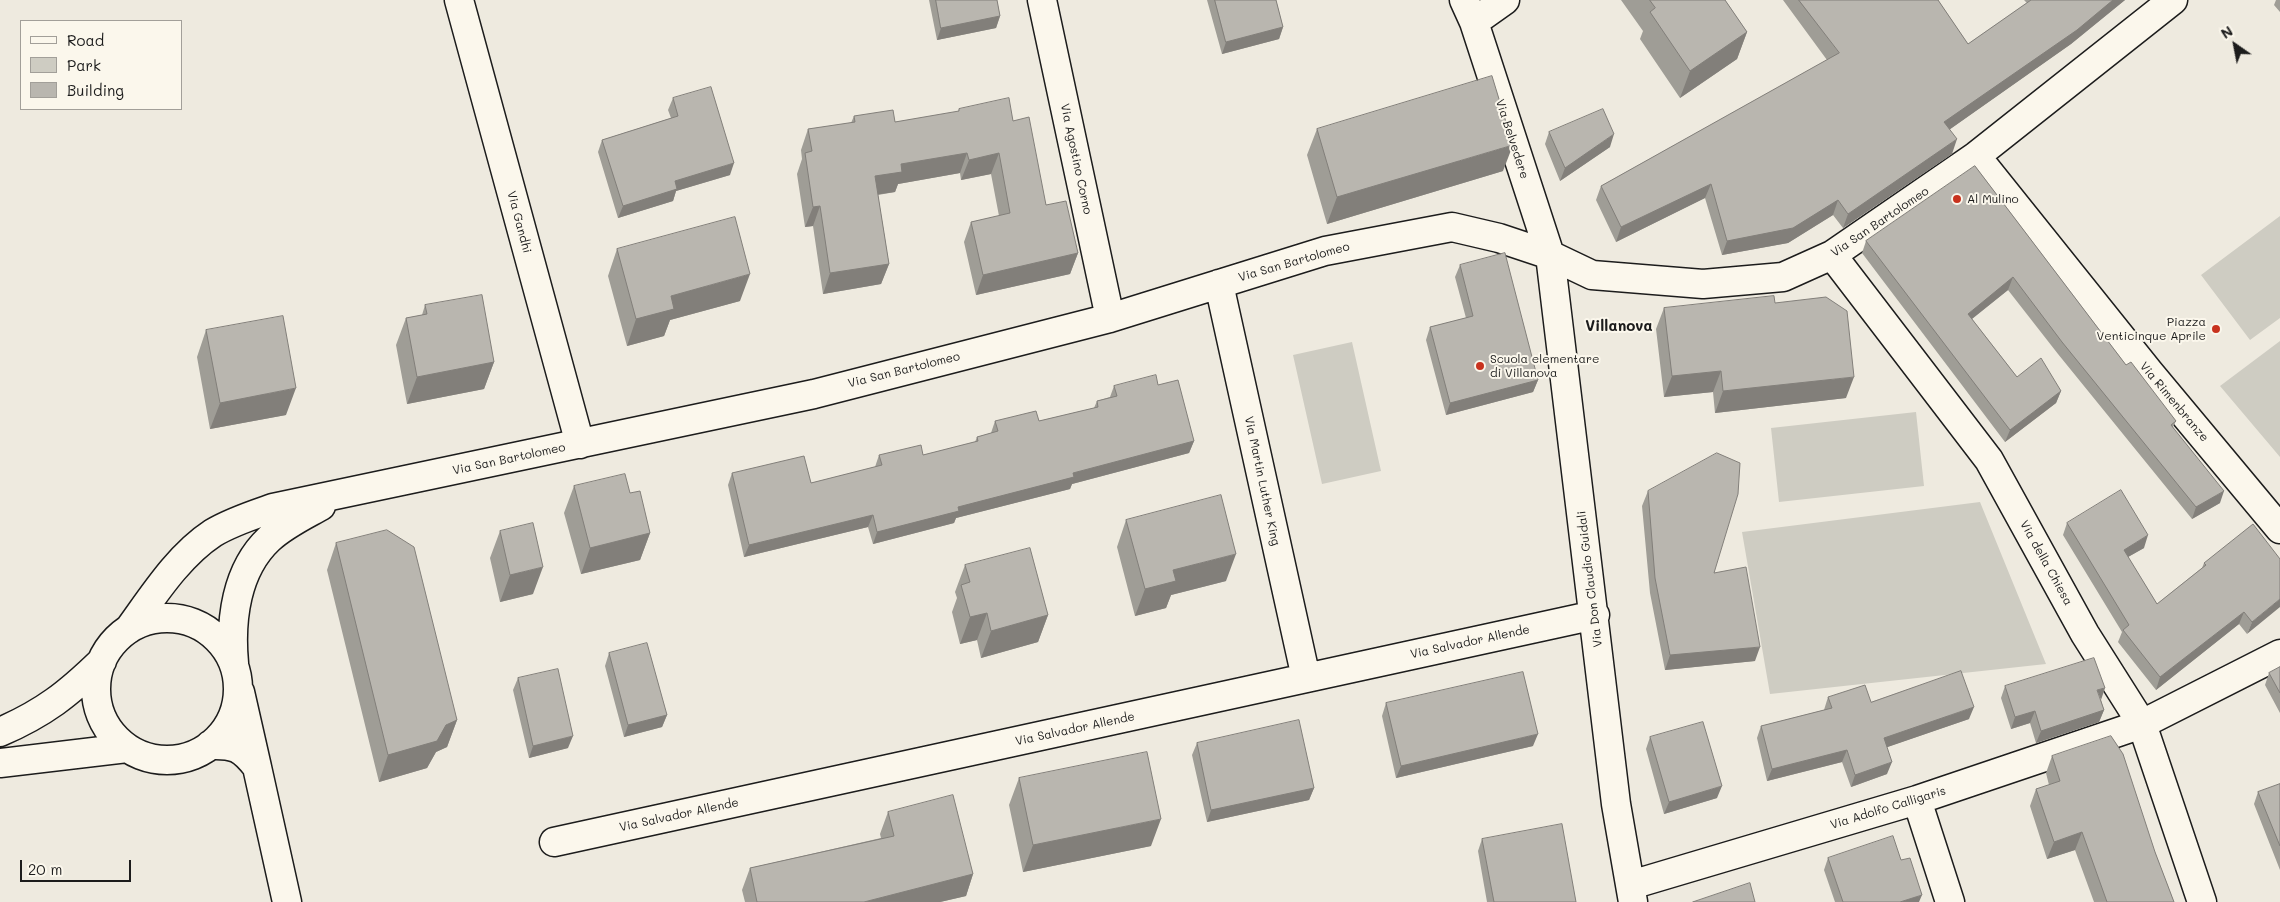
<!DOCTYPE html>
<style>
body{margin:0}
#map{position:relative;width:2280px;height:902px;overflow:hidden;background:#eeeadf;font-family:Mali,sans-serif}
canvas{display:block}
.legend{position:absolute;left:20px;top:20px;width:162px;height:90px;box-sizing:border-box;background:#fbf7ec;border:1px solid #a29f99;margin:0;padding:6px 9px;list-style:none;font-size:15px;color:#1c1c1c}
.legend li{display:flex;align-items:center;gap:10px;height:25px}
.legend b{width:25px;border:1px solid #a29f99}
.north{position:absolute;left:2210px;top:20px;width:50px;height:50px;-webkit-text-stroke:4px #fbf7ec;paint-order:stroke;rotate:327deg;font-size:14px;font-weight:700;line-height:20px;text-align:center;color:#1c1c1c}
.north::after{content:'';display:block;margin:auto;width:18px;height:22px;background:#1c1c1c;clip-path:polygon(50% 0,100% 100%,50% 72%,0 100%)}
.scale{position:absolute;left:20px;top:860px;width:111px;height:22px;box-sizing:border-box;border:2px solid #1c1c1c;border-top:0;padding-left:6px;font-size:15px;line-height:18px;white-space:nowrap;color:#1c1c1c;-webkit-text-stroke:4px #fbf7ec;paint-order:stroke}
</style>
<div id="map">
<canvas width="2280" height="902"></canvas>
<ul class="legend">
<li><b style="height:6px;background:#fbf7ec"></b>Road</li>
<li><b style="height:14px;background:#ceccc2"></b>Park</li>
<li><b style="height:14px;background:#b9b6af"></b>Building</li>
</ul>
<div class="north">N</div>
<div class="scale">20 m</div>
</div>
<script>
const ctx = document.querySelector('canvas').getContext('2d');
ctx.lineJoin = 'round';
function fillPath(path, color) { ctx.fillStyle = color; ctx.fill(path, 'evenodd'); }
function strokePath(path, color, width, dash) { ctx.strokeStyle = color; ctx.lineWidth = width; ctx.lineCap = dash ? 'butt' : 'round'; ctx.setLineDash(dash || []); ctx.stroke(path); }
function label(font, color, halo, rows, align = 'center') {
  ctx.font = font + ' Mali,sans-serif'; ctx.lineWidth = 4; ctx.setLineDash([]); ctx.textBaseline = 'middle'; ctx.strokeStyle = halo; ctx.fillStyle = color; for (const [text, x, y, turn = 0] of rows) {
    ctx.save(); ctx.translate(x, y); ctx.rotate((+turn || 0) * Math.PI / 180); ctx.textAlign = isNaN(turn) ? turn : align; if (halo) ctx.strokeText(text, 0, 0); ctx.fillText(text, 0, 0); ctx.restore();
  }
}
fillPath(new Path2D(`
 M 2280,216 L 2280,318 L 2250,340 L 2201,275 Z
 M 2280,341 L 2280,457 L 2220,386 Z
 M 1352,342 L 1381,471 L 1322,484 L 1293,355 Z
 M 1916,412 L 1924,486 L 1779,502 L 1771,428 Z
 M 1980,502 L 2046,664 L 1770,694 L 1742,532 Z`), '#ceccc2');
const minor = new Path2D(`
 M 459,0 L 580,444
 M 1042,0 L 1110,318
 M 1464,0 L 1474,22 L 1550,255 L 1616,804 L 1633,902
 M 1474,22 L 1505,0
 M 1976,156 L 2149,372 L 2280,529
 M 1832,255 L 1989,460 L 2085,634 L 2142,724 L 2202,902
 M 1219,284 L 1306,678
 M96 689a71 71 0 1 1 142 0a71 71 0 1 1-142 0Z
 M 129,629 C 153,596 178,556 213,533 C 231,522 253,515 273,508 L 814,394 L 1110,318 L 1325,251 L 1452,227 L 1499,238 L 1550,255 L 1592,275 L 1703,284 L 1783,277 L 1832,255 L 1976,156 L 2173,0
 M 234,663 C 230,620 236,570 269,539 C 284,525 303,516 321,506
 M 0,732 C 44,713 68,694 102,661
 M 210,745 C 235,744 242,748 257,767 L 240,692
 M 0,763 L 127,748
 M 257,767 L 287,902
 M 1917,800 L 1950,902
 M 554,842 L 1595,615
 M 1631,885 L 1917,800 L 2142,724 L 2280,654`);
strokePath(minor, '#1c1c1c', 31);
strokePath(minor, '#fbf7ec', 28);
fillPath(new Path2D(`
 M 929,0 L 997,0 L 1000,16 L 996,28 L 937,40 Z
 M 1207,0 L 1276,0 L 1283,27 L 1279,39 L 1222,54 Z
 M 1621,0 L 1725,0 L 1747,32 L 1737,59 L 1680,98 L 1640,39 L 1643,31 Z
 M 1783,0 L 1938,0 L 1968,44 L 2027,3 L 2024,0 L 2125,0 L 2071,44 L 1950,129 L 1952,154 L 1843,228 L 1833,215 L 1788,243 L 1722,255 L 1705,198 L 1616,242 L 1596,200 L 1601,186 L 1827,60 Z
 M 2276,0 L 2280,0 L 2280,12 L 2274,5 Z
 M 673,98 L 730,175 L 676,191 L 673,201 L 618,218 L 598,152 L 602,140 L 671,118 L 668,110 Z
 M 959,109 L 1013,121 L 1046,205 L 1078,253 L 1070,274 L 976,295 L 964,242 L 971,222 L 999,216 L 991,174 L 961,180 L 960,173 L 898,184 L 895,192 L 878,195 L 889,264 L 881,284 L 823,294 L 813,226 L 805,227 L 797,174 L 802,159 L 801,150 L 808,129 L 851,123 L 854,116 L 895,122 L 958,112 Z
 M 1317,129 L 1503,171 L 1327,224 L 1307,155 Z
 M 1549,132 L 1610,147 L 1560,181 L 1545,144 Z
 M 1975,166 L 2126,365 L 2176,421 L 2173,427 L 2220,503 L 2192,519 L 2058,354 L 2008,290 L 1972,319 L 2017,377 L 2061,391 L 2056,403 L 2005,442 L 1862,253 L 1866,241 Z
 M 617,249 L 740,301 L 670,320 L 664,336 L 627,346 L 608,276 Z
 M 1460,265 L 1538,380 L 1533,392 L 1446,415 L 1426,340 L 1430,327 L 1466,318 L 1455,277 Z
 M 1775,303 L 1846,398 L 1715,413 L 1713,392 L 1664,397 L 1656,329 L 1664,308 Z
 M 425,305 L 494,362 L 484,389 L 407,404 L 396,345 L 406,318 L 422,315 Z
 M 206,330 L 286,415 L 210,429 L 197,357 Z
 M 1158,385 L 1194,441 L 1189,453 L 1072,484 L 1070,489 L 956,518 L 954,523 L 873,544 L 868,527 L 744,557 L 728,485 L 732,473 L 811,483 L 875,467 L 879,455 L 923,455 L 975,442 L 977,437 L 991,433 L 995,421 L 1039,421 L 1094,408 L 1097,401 L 1110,397 L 1114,386 Z
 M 574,486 L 630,493 L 650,533 L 640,560 L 581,574 L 564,513 Z
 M 1648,491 L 1714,573 L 1755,661 L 1665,670 L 1650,593 L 1642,506 Z
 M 1126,520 L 1226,581 L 1171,595 L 1166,608 L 1135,616 L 1117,547 Z
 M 2067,523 L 2144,548 L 2128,557 L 2157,604 L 2202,568 L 2204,563 L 2280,559 L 2247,634 L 2239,624 L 2156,690 L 2118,642 L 2122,632 L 2063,535 Z
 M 500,531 L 533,594 L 500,602 L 490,558 Z
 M 336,543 L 457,720 L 447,747 L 436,752 L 427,768 L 379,782 L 327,570 Z
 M 965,565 L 1048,615 L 1038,642 L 981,658 L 977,640 L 960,644 L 952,612 L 957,598 L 955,592 Z
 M 609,653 L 667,715 L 662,727 L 624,737 L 605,666 Z
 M 2280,667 L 2280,713 L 2265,685 L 2269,673 Z
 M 518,678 L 568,748 L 529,758 L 513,690 Z
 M 2005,686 L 2101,700 L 2104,710 L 2099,722 L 2036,743 L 2030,723 L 2011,729 L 2001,698 Z
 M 1828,697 L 1871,702 L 1969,719 L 1887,747 L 1887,774 L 1851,787 L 1842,762 L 1767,781 L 1757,738 L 1761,726 L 1824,710 Z
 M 1386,703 L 1533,746 L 1396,778 L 1382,716 Z
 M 1650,737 L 1717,798 L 1664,814 L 1646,749 Z
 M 1197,743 L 1314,788 L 1309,800 L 1207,822 L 1192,755 Z
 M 2052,756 L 2155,852 L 2174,902 L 2094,902 L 2075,850 L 2047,859 L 2030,806 L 2036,789 L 2049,785 L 2046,773 Z
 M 1019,778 L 1151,846 L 1023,872 L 1009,805 Z
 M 2280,784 L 2280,870 L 2254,804 L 2258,792 Z
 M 888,812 L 973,874 L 966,896 L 940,902 L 745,902 L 742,890 L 750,868 L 881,838 L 880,834 Z
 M 1482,839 L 1576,902 L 1487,902 L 1478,851 Z
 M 1828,858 L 1901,860 L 1919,902 L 1835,902 L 1824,870 Z`), '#9f9d96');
fillPath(new Path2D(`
 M 2113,0 L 2125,0 L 2071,44 L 1939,137 L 1944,122 Z
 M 1000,16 L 996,28 L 937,40 L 941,28 Z
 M 1283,27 L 1279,39 L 1222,54 L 1226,42 Z
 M 1747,32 L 1737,59 L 1680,98 L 1690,71 Z
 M 1614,134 L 1610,147 L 1560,181 L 1565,168 Z
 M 1957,139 L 1952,154 L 1843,228 L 1848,214 Z
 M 1513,145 L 1503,171 L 1327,224 L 1337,197 Z
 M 967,153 L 960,173 L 898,184 L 895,192 L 867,196 L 875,176 L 901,164 Z
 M 999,153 L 991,174 L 961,180 L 969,160 Z
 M 734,163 L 730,175 L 676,191 L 673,201 L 618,218 L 623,206 L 675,181 Z
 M 1711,184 L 1705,198 L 1616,242 L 1621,227 Z
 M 1838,200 L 1833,215 L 1788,243 L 1722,255 L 1727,241 Z
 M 820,206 L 813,226 L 805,227 L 813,207 Z
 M 1078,253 L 1070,274 L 976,295 L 983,275 Z
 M 889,264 L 881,284 L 823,294 L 830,273 Z
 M 750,274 L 740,301 L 670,320 L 664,336 L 627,346 L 636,319 L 671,296 Z
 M 2013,277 L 2008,290 L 1963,326 L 1968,314 Z
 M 494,362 L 484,389 L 407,404 L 417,377 Z
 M 1721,371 L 1713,392 L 1664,397 L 1672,376 Z
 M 1854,377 L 1846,398 L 1715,413 L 1723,391 Z
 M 1538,380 L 1533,392 L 1446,415 L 1450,403 Z
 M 296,388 L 286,415 L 210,429 L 220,403 Z
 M 2061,391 L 2056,403 L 2005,442 L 2010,430 Z
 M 1194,441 L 1189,453 L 1072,484 L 1070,489 L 956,518 L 954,523 L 873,544 L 877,532 L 958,507 L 1073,473 Z
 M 2224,491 L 2220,503 L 2192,519 L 2196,507 Z
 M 873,515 L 868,527 L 744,557 L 749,545 Z
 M 650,533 L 640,560 L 581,574 L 590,548 Z
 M 2148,535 L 2144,548 L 2119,562 L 2124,550 Z
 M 1236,554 L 1226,581 L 1171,595 L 1166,608 L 1135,616 L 1145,589 L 1173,570 Z
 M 543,567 L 533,594 L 500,602 L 510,575 Z
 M 2280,599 L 2280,607 L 2247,634 L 2252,622 Z
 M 2244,612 L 2239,624 L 2156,690 L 2160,677 Z
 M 987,613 L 977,640 L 960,644 L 970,617 Z
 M 1048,615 L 1038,642 L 981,658 L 991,631 Z
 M 1760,647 L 1755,661 L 1665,670 L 1670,655 Z
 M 2105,688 L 2101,700 L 2097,690 Z
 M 1974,707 L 1969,719 L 1879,750 L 1884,738 Z
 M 2104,710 L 2099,722 L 2036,743 L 2041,731 Z
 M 2035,711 L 2030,723 L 2011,729 L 2015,717 Z
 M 667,715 L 662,727 L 624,737 L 628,725 Z
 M 457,720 L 447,747 L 436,752 L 427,768 L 379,782 L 388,755 L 446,725 Z
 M 1538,734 L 1533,746 L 1396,778 L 1401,766 Z
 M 573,736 L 568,748 L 529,758 L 533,746 Z
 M 1847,750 L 1842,762 L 1767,781 L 1772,769 Z
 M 1892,762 L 1887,774 L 1851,787 L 1855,775 Z
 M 1722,786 L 1717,798 L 1664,814 L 1669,802 Z
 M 1314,788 L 1309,800 L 1207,822 L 1211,810 Z
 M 1161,819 L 1151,846 L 1023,872 L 1033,845 Z
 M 2082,832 L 2075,850 L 2047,859 L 2054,842 Z
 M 973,874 L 966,896 L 940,902 L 864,902 Z
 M 1922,895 L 1919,902 L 1900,902 Z`), '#827f7a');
const building = new Path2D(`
 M 936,0 L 997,0 L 1000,16 L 941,28 Z
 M 1215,0 L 1276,0 L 1283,27 L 1226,42 Z
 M 1650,0 L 1725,0 L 1747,32 L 1690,71 L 1650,12 L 1655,8 Z
 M 1799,0 L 1938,0 L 1968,44 L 2031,0 L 2113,0 L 2077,30 L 1944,122 L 1957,139 L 1848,214 L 1838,200 L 1793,228 L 1727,241 L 1711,184 L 1621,227 L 1601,186 L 1839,53 Z
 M 1492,76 L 1513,145 L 1337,197 L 1317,129 Z
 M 711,87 L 734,163 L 675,181 L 677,189 L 623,206 L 602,140 L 678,116 L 673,98 Z
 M 1009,98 L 1013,121 L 1029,117 L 1046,205 L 1066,201 L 1078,253 L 983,275 L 971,222 L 1010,213 L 999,153 L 969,160 L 967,153 L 901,164 L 902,172 L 875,176 L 889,264 L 830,273 L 820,206 L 813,207 L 805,153 L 812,151 L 808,129 L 855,122 L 854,116 L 893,110 L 895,122 L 959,111 L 959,109 Z
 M 1603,109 L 1614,134 L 1565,168 L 1549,132 Z
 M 1975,166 L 2126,365 L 2131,362 L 2176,421 L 2171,425 L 2224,491 L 2196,507 L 2062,342 L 2013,277 L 1968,314 L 2017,377 L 2041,358 L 2061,391 L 2010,430 L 1866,241 Z
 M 735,217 L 750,274 L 671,296 L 674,309 L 636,319 L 617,249 Z
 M 1505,253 L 1538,380 L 1450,403 L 1430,327 L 1473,316 L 1460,265 Z
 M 482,295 L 494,362 L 417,377 L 406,318 L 427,314 L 425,305 Z
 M 1774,296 L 1775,303 L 1826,297 L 1847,311 L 1854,377 L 1723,391 L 1721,371 L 1672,376 L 1664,308 Z
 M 283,316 L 296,388 L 220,403 L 206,330 Z
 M 1156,375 L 1158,385 L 1178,380 L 1194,441 L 1073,473 L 1074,477 L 958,507 L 959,511 L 877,532 L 873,515 L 749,545 L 732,473 L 804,456 L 811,483 L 882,465 L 879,455 L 921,445 L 923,455 L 978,441 L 977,437 L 998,431 L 995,421 L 1036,411 L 1039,421 L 1098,407 L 1097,401 L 1117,396 L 1114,386 Z
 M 1717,453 L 1740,463 L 1738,494 L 1714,573 L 1746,567 L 1760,647 L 1670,655 L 1655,578 L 1648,491 Z
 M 625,474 L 630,493 L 640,491 L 650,533 L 590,548 L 574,486 Z
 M 2121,490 L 2148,535 L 2124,550 L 2157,604 L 2206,565 L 2204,563 L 2253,524 L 2280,559 L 2280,599 L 2252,622 L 2244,612 L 2160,677 L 2123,630 L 2129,625 L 2067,523 Z
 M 1221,495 L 1236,554 L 1173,570 L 1176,581 L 1145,589 L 1126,520 Z
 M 533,523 L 543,567 L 510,575 L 500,531 Z
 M 387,530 L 414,547 L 457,720 L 446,725 L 437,741 L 388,755 L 336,543 Z
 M 1030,548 L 1048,615 L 991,631 L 987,613 L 970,617 L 961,585 L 970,582 L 965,565 Z
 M 647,643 L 667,715 L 628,725 L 609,653 Z
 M 2094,658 L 2105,688 L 2097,690 L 2104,710 L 2041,731 L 2035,711 L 2015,717 L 2005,686 Z
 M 2280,667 L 2280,693 L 2269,673 Z
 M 558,669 L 573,736 L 533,746 L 518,678 Z
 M 1961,671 L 1974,707 L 1884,738 L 1892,762 L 1855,775 L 1847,750 L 1772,769 L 1761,726 L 1832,708 L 1828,697 L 1865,685 L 1871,702 Z
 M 1523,672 L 1538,734 L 1401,766 L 1386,703 Z
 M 1299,720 L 1314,788 L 1211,810 L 1197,743 Z
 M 1703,722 L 1722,786 L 1669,802 L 1650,737 Z
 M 2111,736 L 2123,754 L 2155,852 L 2174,902 L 2107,902 L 2082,832 L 2054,842 L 2036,789 L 2060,781 L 2052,756 Z
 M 1147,752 L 1161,819 L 1033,845 L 1019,778 Z
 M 2280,784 L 2280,846 L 2258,792 Z
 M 953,795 L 973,874 L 864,902 L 757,902 L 750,868 L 894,836 L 888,812 Z
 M 1562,824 L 1576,902 L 1494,902 L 1482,839 Z
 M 1893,836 L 1901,860 L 1910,858 L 1922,895 L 1900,902 L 1843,902 L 1828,858 Z
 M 1750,883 L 1755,902 L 1693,902 Z`);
fillPath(building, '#b9b6af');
strokePath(building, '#827f7a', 1);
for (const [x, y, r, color] of [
 [1957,199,5,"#c8321e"],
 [2216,329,5,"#c8321e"],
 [1480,366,5,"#c8321e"]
]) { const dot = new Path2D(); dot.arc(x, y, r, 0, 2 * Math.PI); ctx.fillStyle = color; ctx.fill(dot); strokePath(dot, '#fbf7ec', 2); }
label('12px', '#1c1c1c', '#fbf7ec', [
 ["Via Belvedere",1512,139,72],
 ["Via Agostino Corno",1076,159,78],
 ["Via Gandhi",519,222,75],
 ["Via San Bartolomeo",1880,222,-34],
 ["Via San Bartolomeo",1294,262,-16],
 ["Via San Bartolomeo",904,370,-14],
 ["Via Rimenbranze",2174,402,50],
 ["Via San Bartolomeo",509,459,-12],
 ["Via Martin Luther King",1262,481,78],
 ["Via della Chiesa",2046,563,61],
 ["Via Don Claudio Guidali",1590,579,-97],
 ["Via Salvador Allende",1470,642,-12],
 ["Via Salvador Allende",1075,729,-12],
 ["Via Adolfo Calligaris",1888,808,-17],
 ["Via Salvador Allende",679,815,-12]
]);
label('12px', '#1c1c1c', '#fbf7ec', [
 ["Al Mulino",1967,199],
 ["Piazza",2206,322,"right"],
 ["Venticinque Aprile",2206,336,"right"],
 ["Scuola elementare",1490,359],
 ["di Villanova",1490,373]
], 'left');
label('bold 15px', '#1c1c1c', '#fbf7ec', [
 ["Villanova",1619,326]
]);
</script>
